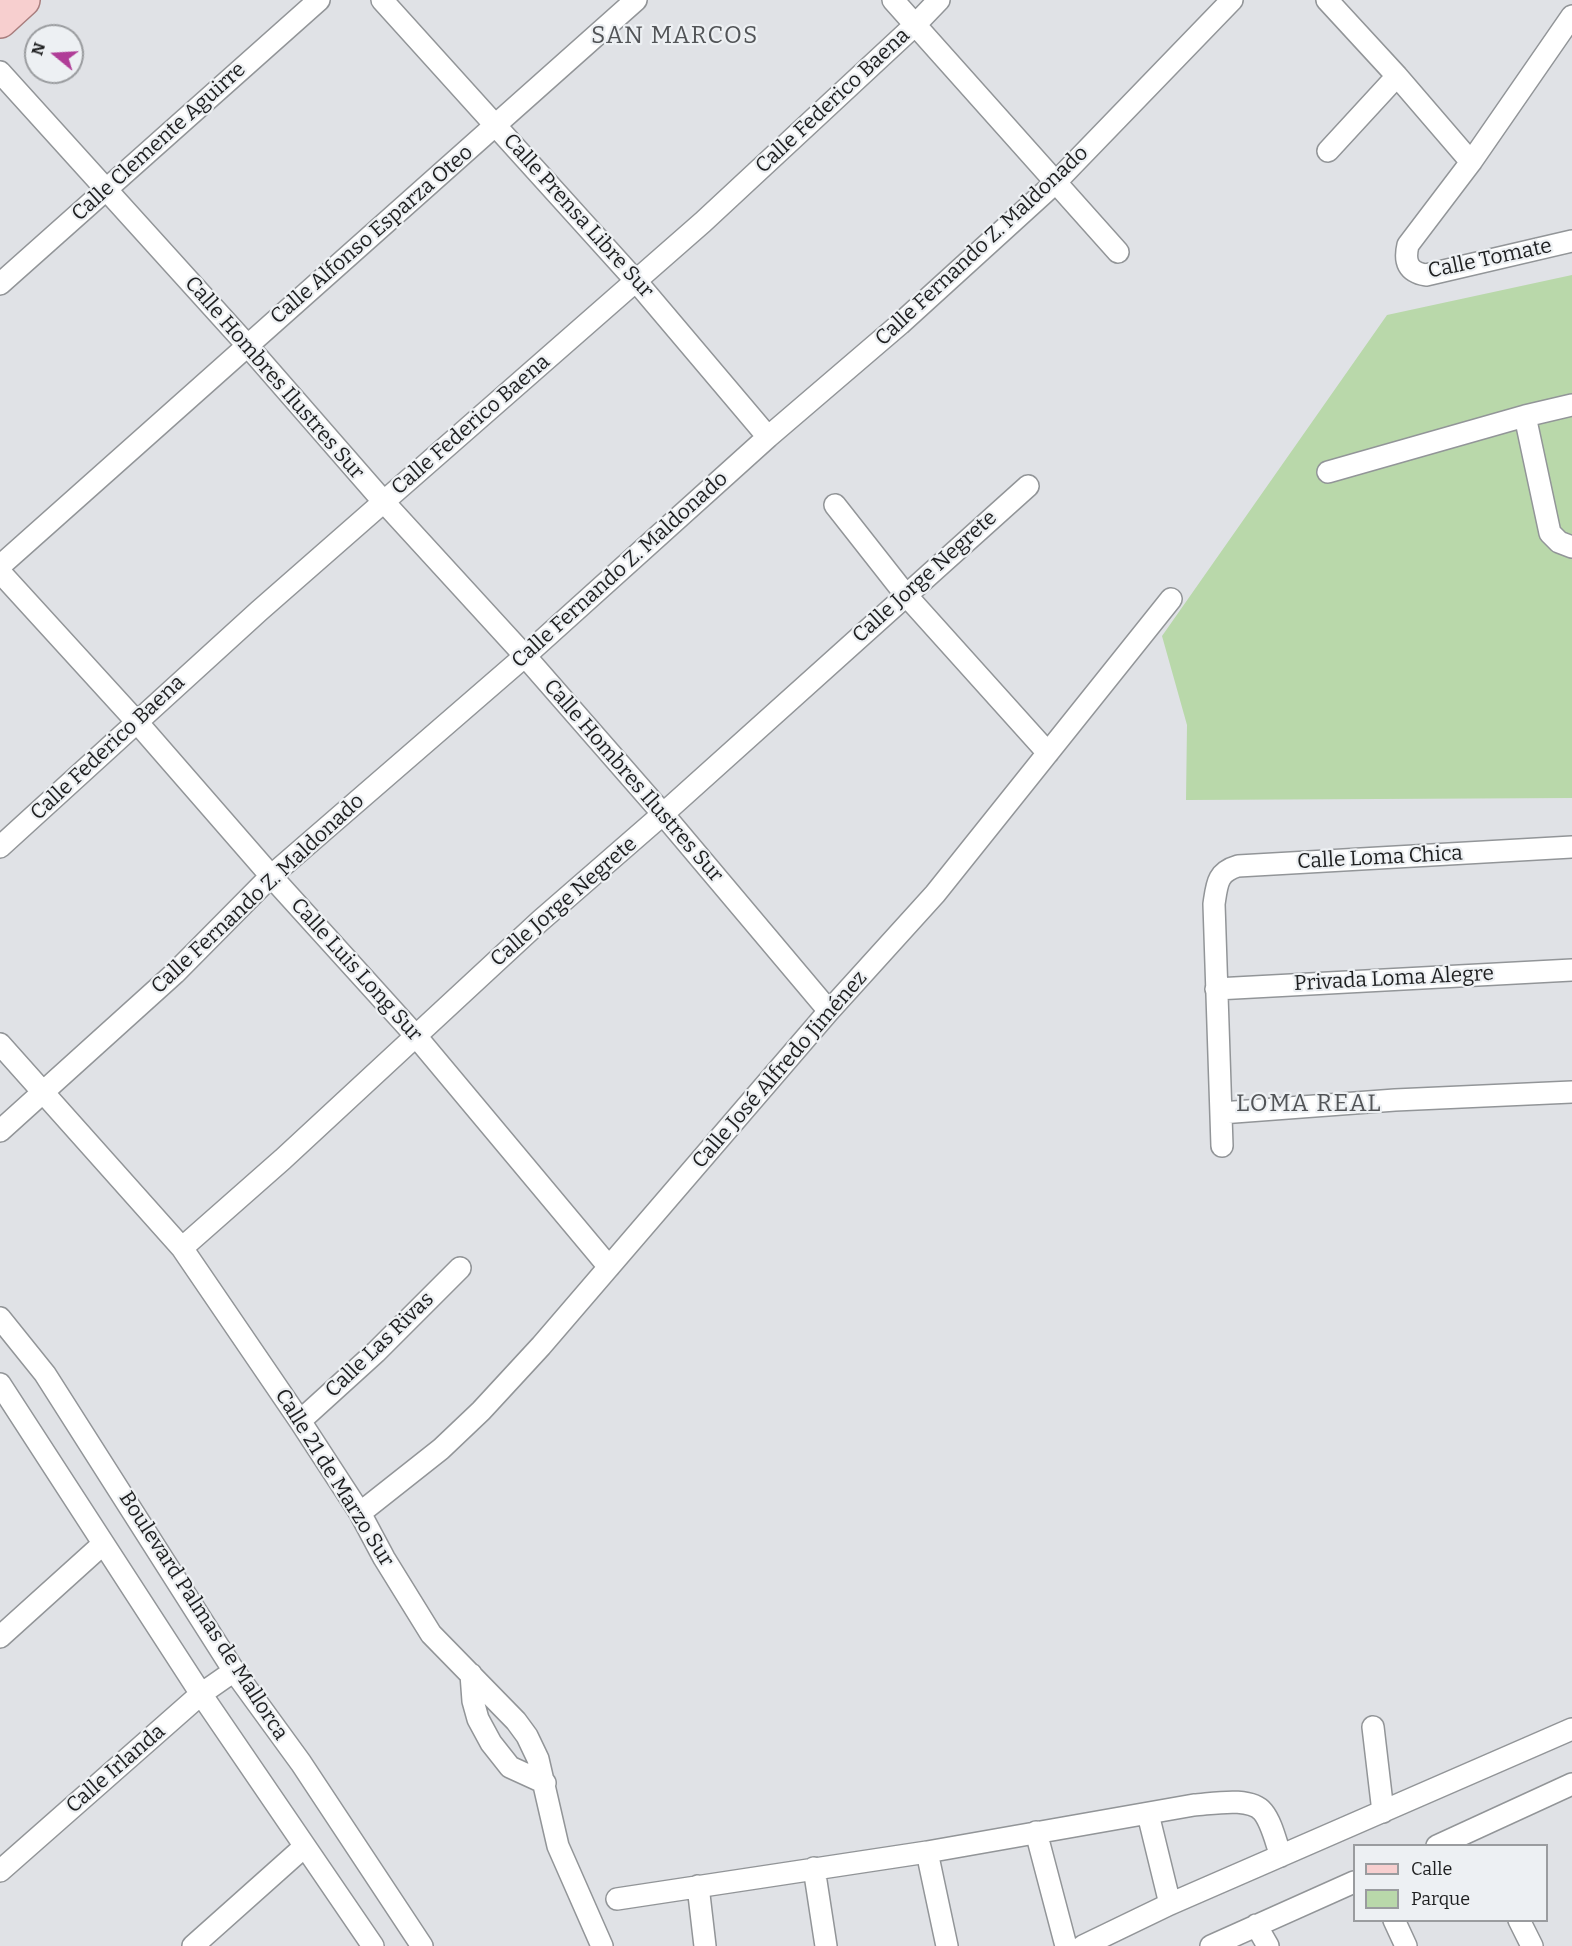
<!DOCTYPE html>
<meta charset="utf-8">
<style>
body{margin:0}
#map{position:relative;width:1572px;height:1946px;overflow:hidden;background:#e0e2e6;font-family:Bitter,serif}
canvas{display:block}
.legend{position:absolute;left:1353px;top:1844px;width:195px;height:78px;box-sizing:border-box;background:#edf0f3;border:2px solid #9a9c9f;margin:0;padding:8px 10px;list-style:none;font-size:18px;color:#1e1f20}
.legend li{display:flex;align-items:center;gap:12px;height:30px}
.legend b{width:30px;border:2px solid #9a9c9f}
.north{position:absolute;left:24px;top:24px;width:60px;height:60px;box-sizing:border-box;background:#edf0f3;border:2px solid #9a9c9f;border-radius:50%;rotate:288deg;font-size:16px;font-weight:700;line-height:24px;text-align:center;color:#1e1f20}
.north::after{content:'';display:block;margin:auto;width:21px;height:27px;background:#b03d97;clip-path:polygon(50% 0,100% 100%,50% 72%,0 100%)}
</style>
<div id="map">
<canvas width="1572" height="1946"></canvas>
<ul class="legend">
<li><b style="height:8px;background:#f7cfcf"></b>Calle</li>
<li><b style="height:16px;background:#b9d8aa"></b>Parque</li>
</ul>
<div class="north">N</div>
</div>
<script>
const ctx = document.querySelector('canvas').getContext('2d');
ctx.lineJoin = 'round';
function fillPath(path, color) { ctx.fillStyle = color; ctx.fill(path, 'evenodd'); }
function strokePath(path, color, width, dash) { ctx.strokeStyle = color; ctx.lineWidth = width; ctx.lineCap = dash ? 'butt' : 'round'; ctx.setLineDash(dash || []); ctx.stroke(path); }
function label(font, color, halo, rows, align = 'center') {
  ctx.font = font + ' Bitter,serif'; ctx.lineWidth = 4.5; ctx.setLineDash([]); ctx.textBaseline = 'middle'; ctx.strokeStyle = halo; ctx.fillStyle = color; for (const [text, x, y, turn = 0] of rows) {
    ctx.save(); ctx.translate(x, y); ctx.rotate((+turn || 0) * Math.PI / 180); ctx.textAlign = isNaN(turn) ? turn : align; if (halo) ctx.strokeText(text, 0, 0); ctx.fillText(text, 0, 0); ctx.restore();
  }
}
fillPath(new Path2D(`
 M 1572,275 L 1572,798 L 1186,800 L 1187,725 L 1162,636 L 1387,315 Z`), '#b9d8aa');
const street = new Path2D(`
 M 382,0 L 636,281 L 768,437
 M 893,0 L 1118,252
 M 1327,0 L 1397,76 L 1471,162
 M 1572,16 L 1471,162 L 1408,245 C 1404,262 1408,272 1426,275 L 1572,241
 M 0,72 L 247,345 L 383,501 L 525,656 L 663,814 L 829,1011
 M 1328,151 L 1397,76
 M 0,284 L 319,0
 M 1525,416 L 1550,533 L 1559,542 L 1572,547
 M 1328,472 L 1525,416 L 1572,405
 M 835,505 L 905,594 L 1048,753
 M 0,566 L 636,0
 M 0,572 L 136,721 L 271,876 L 415,1035 L 609,1267
 M 0,847 L 259,611 L 703,222 L 915,25 L 939,0
 M 1216,989 L 1572,970
 M 0,1044 L 182,1248 L 300,1421 L 360,1513 L 384,1558 L 431,1634 L 516,1721 L 527,1736 L 538,1759 L 558,1846 L 602,1946
 M 1221,1113 L 1395,1100 L 1572,1092
 M 0,1131 L 175,973 L 271,876 L 525,656 L 768,437 L 900,324 L 1055,183 L 1232,0
 M 1222,1146 L 1214,904 C 1217,884 1217,872 1238,866 L 1572,847
 M 182,1248 L 283,1159 L 540,921 L 663,814 L 1028,486
 M 0,1318 L 45,1374 L 234,1671 L 301,1763 L 422,1946
 M 0,1384 L 201,1694 L 373,1946
 M 300,1421 L 376,1352 L 460,1268
 M 360,1513 L 441,1449 L 481,1411 L 541,1346 L 829,1011 L 935,894 L 1171,599
 M 0,1637 L 103,1544
 M 471,1674 L 473,1701 L 478,1719 L 491,1743 L 510,1767 L 545,1783
 M 1373,1727 L 1383,1812
 M 1148,1814 L 1170,1904
 M 1036,1832 L 1066,1946
 M 1437,1846 L 1572,1784
 M 927,1852 L 947,1946
 M 814,1868 L 826,1946
 M 0,1871 L 201,1694 L 234,1671
 M 698,1886 L 705,1946
 M 617,1899 L 927,1852 L 1194,1805 C 1212,1804 1250,1796 1263,1812 C 1272,1823 1276,1843 1281,1856
 M 1394,1920 L 1406,1946
 M 1519,1920 L 1532,1946
 M 1256,1925 L 1268,1946
 M 193,1946 L 304,1847
 M 1083,1946 L 1170,1904 L 1572,1729
 M 1211,1946 L 1354,1882`);
const primary = new Path2D(`
 M 0,21 L 23,0`);
strokePath(street, '#929598', 24);
strokePath(primary, '#a87d7d', 36);
strokePath(street, '#fff', 21);
strokePath(primary, '#f7cfcf', 33);
label('21px', '#1e1f20', '#edf0f3', [
 ["Calle Federico Baena",833,101,-43],
 ["Calle Clemente Aguirre",159,142,-42],
 ["Calle Prensa Libre Sur",578,216,48],
 ["Calle Alfonso Esparza Oteo",372,235,-41],
 ["Calle Fernando Z. Maldonado",982,246,-43],
 ["Calle Tomate",1490,259,-12],
 ["Calle Hombres Ilustres Sur",274,378,49],
 ["Calle Federico Baena",471,425,-41],
 ["Calle Fernando Z. Maldonado",620,570,-42],
 ["Calle Jorge Negrete",925,577,-42],
 ["Calle Federico Baena",108,748,-43],
 ["Calle Hombres Ilustres Sur",633,781,49],
 ["Calle Loma Chica",1380,858,-3],
 ["Calle Fernando Z. Maldonado",258,894,-43],
 ["Calle Jorge Negrete",564,902,-41],
 ["Calle Luis Long Sur",356,970,48],
 ["Privada Loma Alegre",1394,979,-3],
 ["Calle José Alfredo Jiménez",780,1070,-49],
 ["Calle Las Rivas",380,1345,-44],
 ["Calle 21 de Marzo Sur",334,1478,58],
 ["Boulevard Palmas de Mallorca",203,1616,57],
 ["Calle Irlanda",116,1769,-41]
]);
ctx.letterSpacing = '1.5px';
label('24px', '#525457', '#edf0f3', [
 ["SAN MARCOS",675,36],
 ["LOMA REAL",1309,1104]
]);
ctx.letterSpacing = '0px';
</script>
